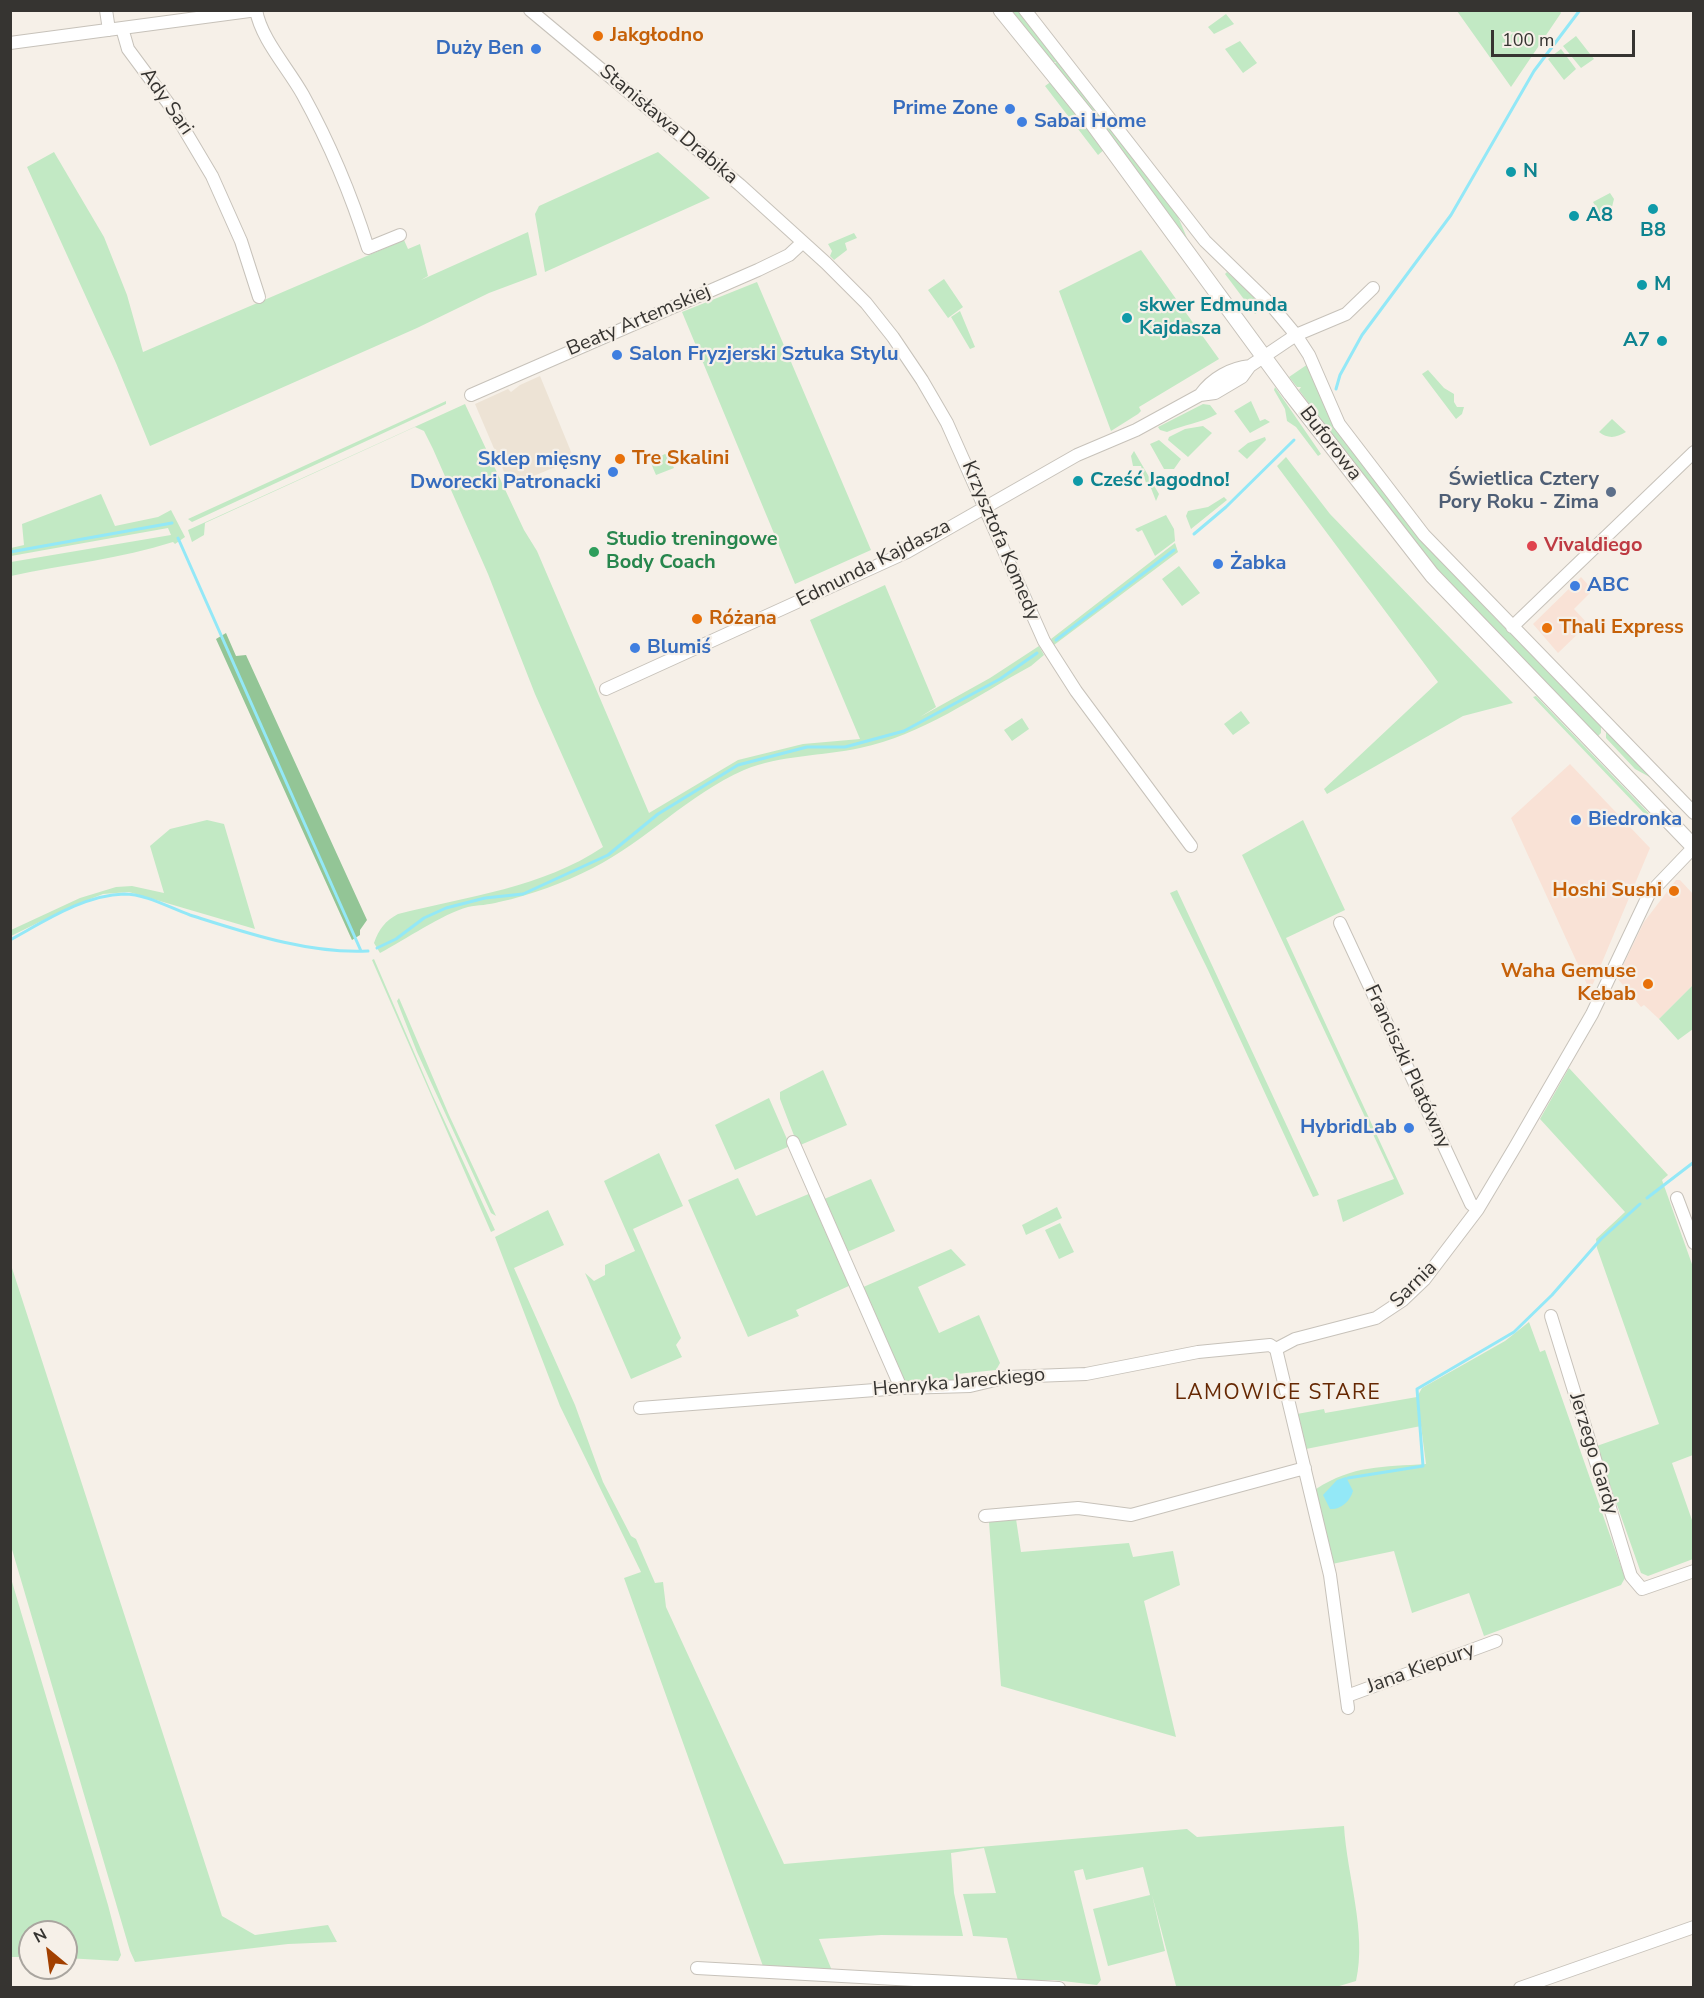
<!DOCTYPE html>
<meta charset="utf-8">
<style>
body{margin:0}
#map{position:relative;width:1704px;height:1998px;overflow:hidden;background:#f6f0e8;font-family:"Nunito Sans",sans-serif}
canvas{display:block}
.frame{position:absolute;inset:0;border:12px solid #363431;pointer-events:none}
.north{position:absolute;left:18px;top:1920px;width:60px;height:60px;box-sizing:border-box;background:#f6f0e8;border:2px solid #a9a59f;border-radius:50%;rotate:331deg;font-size:16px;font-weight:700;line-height:24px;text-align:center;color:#363431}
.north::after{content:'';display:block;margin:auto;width:21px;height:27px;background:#a24000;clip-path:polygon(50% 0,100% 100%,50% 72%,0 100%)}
.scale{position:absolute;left:1491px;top:30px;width:144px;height:27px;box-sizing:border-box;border:3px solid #363431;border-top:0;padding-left:8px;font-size:18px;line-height:21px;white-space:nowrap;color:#363431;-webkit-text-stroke:4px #f6f0e8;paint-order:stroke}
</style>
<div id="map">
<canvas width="1704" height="1998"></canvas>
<div class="frame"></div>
<div class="north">N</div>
<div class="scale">100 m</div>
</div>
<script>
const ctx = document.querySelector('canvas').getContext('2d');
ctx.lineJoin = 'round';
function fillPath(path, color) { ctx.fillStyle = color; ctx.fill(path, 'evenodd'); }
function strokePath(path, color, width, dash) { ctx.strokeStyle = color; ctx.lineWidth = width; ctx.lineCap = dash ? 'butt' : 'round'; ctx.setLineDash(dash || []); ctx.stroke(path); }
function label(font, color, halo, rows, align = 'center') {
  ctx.font = font + ' "Nunito Sans",sans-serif'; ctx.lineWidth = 4.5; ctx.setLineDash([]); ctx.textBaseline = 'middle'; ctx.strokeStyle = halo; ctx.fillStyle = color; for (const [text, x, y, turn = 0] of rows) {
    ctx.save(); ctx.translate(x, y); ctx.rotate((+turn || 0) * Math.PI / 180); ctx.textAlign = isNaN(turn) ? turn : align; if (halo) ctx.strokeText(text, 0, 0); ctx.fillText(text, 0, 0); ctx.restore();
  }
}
fillPath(new Path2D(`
 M 1581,577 L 1593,590 L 1574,609 L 1588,624 L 1558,653 L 1533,624 Z
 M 1570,764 L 1650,848 L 1590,991 L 1511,818 Z
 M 1676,880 L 1680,880 L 1693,894 L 1693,985 L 1659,1019 L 1644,1005 L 1641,1007 L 1617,978 L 1644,922 Z`), '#f9e2d6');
fillPath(new Path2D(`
 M 540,376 L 574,459 L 510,486 L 475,404 L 508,389 L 511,392 L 520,385 Z`), '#ede3d5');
fillPath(new Path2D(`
 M 1559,10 L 1561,13 L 1511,87 L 1457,11 Z
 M 1009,11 L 1018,11 L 1176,212 L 1187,238 L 1054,65 L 1056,62 L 1052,62 Z
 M 1226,14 L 1234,24 L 1214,34 L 1208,27 Z
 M 1576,36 L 1594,59 L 1581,68 L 1563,46 Z
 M 1240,41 L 1257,63 L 1243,73 L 1225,49 Z
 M 1561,49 L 1576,69 L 1564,80 L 1548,59 Z
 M 1052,81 L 1105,149 L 1098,155 L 1045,86 Z
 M 54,152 L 104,237 L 127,295 L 143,352 L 404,240 L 408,249 L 420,244 L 428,276 L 421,280 L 528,232 L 537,275 L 489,293 L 417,328 L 150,446 L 116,363 L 27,167 Z
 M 658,152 L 710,198 L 545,272 L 535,214 L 539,206 Z
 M 1610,193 L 1614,199 L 1610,215 L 1603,219 L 1593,202 Z
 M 854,233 L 857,238 L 845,243 L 847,250 L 834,260 L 830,256 L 832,251 L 828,244 Z
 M 1141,250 L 1219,359 L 1139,407 L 1141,411 L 1138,414 L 1111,431 L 1059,291 Z
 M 1227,272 L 1256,298 L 1256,301 L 1258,300 L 1262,304 L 1262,309 L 1255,314 L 1225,274 Z
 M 944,279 L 963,307 L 948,318 L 928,290 Z
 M 757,282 L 871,550 L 795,584 L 682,312 Z
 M 960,311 L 975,347 L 970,349 L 951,317 Z
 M 1308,364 L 1338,432 L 1406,521 L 1495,618 L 1601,724 L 1601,733 L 1598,736 L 1454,591 L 1389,511 L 1299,390 L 1301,387 L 1297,387 L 1289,377 Z
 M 1428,370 L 1444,388 L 1454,394 L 1454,402 L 1457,407 L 1464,407 L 1462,414 L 1456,419 L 1422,374 Z
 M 1275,387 L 1321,454 L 1318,456 L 1296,427 L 1287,421 L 1285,409 L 1274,390 Z
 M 446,401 L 446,404 L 192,522 L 188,519 Z
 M 1251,401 L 1260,421 L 1265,419 L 1270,422 L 1250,433 L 1234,411 Z
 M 465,404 L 524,530 L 537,551 L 649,813 L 738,760 L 803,744 L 860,739 L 810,620 L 885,585 L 936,707 L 920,717 L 990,678 L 1039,646 L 1044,655 L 1031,666 C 976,696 922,735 860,748 C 822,756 781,755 744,770 C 689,794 646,841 593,868 C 563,883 532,895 499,902 C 489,905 478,905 468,907 C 442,914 405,940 380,953 L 374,943 C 379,929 385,921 398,914 C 468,896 542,888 603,847 L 535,694 L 488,574 L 433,449 L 424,431 L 415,427 L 205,523 L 204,535 L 192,542 L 188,530 Z
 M 1203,404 L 1210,405 L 1217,414 C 1201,423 1183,425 1167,432 L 1160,430 L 1158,427 Z
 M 1612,419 L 1626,432 C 1616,438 1608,439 1599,432 Z
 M 1203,426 L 1212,433 L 1188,457 L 1168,440 L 1169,437 L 1185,429 Z
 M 1265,437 L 1266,440 L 1247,459 L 1238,451 L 1248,443 Z
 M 1159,440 L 1181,459 L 1174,469 L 1164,469 L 1150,444 Z
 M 1134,451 L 1159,494 L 1156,501 L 1149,483 L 1146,483 L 1141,466 L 1133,466 L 1131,456 Z
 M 665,454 L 668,455 L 674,468 L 656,475 L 650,461 Z
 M 1286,457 L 1330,514 L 1513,703 L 1463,716 L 1327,794 L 1324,789 L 1438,682 L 1277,466 Z
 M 101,494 L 115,526 L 158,517 L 171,510 L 185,537 L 175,544 L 173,542 C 121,559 65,564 11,576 L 11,562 L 171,535 L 168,528 L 11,556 L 11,548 L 24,545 L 22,524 Z
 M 1224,497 L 1227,500 L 1191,529 L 1186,516 L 1188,511 L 1208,507 Z
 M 1166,515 L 1174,529 L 1175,541 L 1155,556 L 1142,530 L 1138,532 L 1135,529 Z
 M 1175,543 L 1178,552 L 1054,645 L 1051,639 Z
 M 1179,566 L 1200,593 L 1182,606 L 1162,579 Z
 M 1536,696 L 1660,825 L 1658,828 L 1533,697 Z
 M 1241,711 L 1250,723 L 1233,735 L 1224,724 Z
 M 1022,718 L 1029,729 L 1012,741 L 1004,730 Z
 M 1606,729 L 1657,781 L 1635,769 L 1606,738 Z
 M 207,820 L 224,824 L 255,929 L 129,892 L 103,894 L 68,908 L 11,936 L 11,930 L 80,898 L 116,887 L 132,886 L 164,893 L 150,846 L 170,829 Z
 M 1303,820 L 1345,910 L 1286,938 L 1404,1194 L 1343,1222 L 1337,1200 L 1394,1179 L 1242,855 Z
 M 1177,890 L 1319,1195 L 1313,1197 L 1208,970 L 1170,893 Z
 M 374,959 L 432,1094 L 495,1230 L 491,1232 L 372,960 Z
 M 1693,985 L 1693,1029 L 1678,1040 L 1659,1019 Z
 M 399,998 L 449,1115 L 496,1216 L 491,1213 L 417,1052 L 397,1001 Z
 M 1569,1068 L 1668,1175 L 1662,1180 L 1693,1267 L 1693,1455 L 1672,1463 L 1693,1523 L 1693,1559 L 1648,1576 L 1641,1573 L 1610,1485 L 1606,1486 L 1594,1447 L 1659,1424 L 1597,1248 L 1596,1239 L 1625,1212 L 1540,1119 Z
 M 823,1070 L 847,1125 L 798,1146 L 780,1099 L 780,1092 Z
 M 769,1098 L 790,1146 L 735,1170 L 715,1125 Z
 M 659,1153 L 683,1206 L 633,1229 L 681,1338 L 676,1345 L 682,1357 L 631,1379 L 585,1273 L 594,1281 L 605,1275 L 605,1265 L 635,1251 L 604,1181 Z
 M 738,1178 L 756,1216 L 811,1193 L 851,1285 L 796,1310 L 799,1316 L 748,1337 L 688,1200 Z
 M 871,1179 L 895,1231 L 845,1253 L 822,1200 Z
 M 1057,1207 L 1062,1218 L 1026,1235 L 1022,1225 Z
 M 548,1210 L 564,1245 L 514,1268 L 575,1405 L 603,1482 L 631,1536 L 636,1539 L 655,1583 L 663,1582 L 666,1607 L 784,1864 L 1187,1829 L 1197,1837 L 1344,1826 C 1347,1876 1367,1932 1356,1981 L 1336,1987 L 1176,1986 L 1152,1895 L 1165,1951 L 1108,1966 L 1093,1909 L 1150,1895 L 1143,1867 L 1086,1880 L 1083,1869 L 1074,1871 L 1101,1980 L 1097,1985 L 1054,1980 L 1018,1981 L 1007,1938 L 973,1936 L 972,1931 L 963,1894 L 996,1893 L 984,1848 L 951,1853 L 954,1893 L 963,1936 L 881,1935 L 819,1939 L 833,1973 L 764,1969 L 624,1578 L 641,1572 L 560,1406 L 495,1237 Z
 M 1060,1223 L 1074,1252 L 1059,1259 L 1045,1230 Z
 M 951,1249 L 966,1265 L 918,1287 L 939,1333 L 979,1315 L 1000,1363 L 996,1370 L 957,1374 L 959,1380 L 911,1385 L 902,1381 L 861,1288 Z
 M 11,1265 L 222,1916 L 255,1935 L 328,1925 L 337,1942 L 288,1944 L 135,1962 L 130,1951 L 11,1546 Z
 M 1529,1322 L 1540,1352 L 1545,1350 L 1625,1578 L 1621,1585 L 1484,1636 L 1469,1593 L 1412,1613 L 1394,1551 L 1332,1564 L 1316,1489 C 1353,1465 1383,1467 1426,1464 L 1421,1426 L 1306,1449 L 1297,1414 L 1324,1409 L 1325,1413 L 1417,1397 L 1422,1388 L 1505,1341 Z
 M 1016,1519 L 1021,1552 L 1129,1543 L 1133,1557 L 1173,1551 L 1180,1585 L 1144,1601 L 1176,1737 L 1001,1686 L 989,1522 Z
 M 10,1575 L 108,1905 L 121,1955 L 118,1961 L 66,1958 L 66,1932 L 30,1932 L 30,1957 L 11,1957 Z`), '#c2e9c4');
fillPath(new Path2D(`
 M 226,633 L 236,656 L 246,655 L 367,920 L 360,930 L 360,935 L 352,940 L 216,639 Z`), '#93c596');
fillPath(new Path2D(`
 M 1346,1477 L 1353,1491 C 1350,1501 1341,1510 1330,1509 L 1323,1495 L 1337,1480 Z`), '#93e8f7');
strokePath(new Path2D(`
 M 1336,389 L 1340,375 L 1362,335 L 1451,215 L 1534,71 L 1580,10
 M 1194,534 L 1226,507 L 1294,440
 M 178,538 L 361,951
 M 10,552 L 172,523
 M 1056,640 L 1174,550
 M 10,940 C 45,921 84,895 124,894 C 146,894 170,908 190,915 C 247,933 308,954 368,951
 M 377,948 L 396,939 L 424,918 L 446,908 L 485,898 L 523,894 L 608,855 L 658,814 L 738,765 L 807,747 L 845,747 L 904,731 L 1000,679 L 1037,653
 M 1647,1198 L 1694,1162
 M 1348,1478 L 1423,1466 L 1417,1389 L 1514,1332 L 1552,1295 L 1601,1239 L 1640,1204`), '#93e8f7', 3);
const minor = new Path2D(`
 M 106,10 L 109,30
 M 256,10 C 261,39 288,68 303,95 C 330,144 351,194 368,248 L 400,235
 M 530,10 L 740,185 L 826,263 L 866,303 L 893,337 L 922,380 L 947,423 L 1044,641 L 1076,691 L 1191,846
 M 1025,10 L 1205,241 L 1271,305 L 1296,335 L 1309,355 L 1339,424 L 1424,535 L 1694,813
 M 122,28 L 128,49 L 171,107 L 212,176 L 241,241 L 259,297
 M 10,43 L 257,10
 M 471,395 L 758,270 L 789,255 L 803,242
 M 1200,395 C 1212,378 1231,368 1250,366
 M 1512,627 L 1694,452
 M 606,689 L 907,552 L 1077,455 L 1136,430 L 1200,395 L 1215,393 L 1242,377 L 1250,366 L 1296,335 L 1346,314 L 1373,288
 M 1340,923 L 1471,1204 L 1478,1209
 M 793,1142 L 901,1388
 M 1677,1198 L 1694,1243
 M 1551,1316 L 1631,1576 L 1642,1589 L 1694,1571
 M 1276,1349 L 1295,1339 L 1376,1318 L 1403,1300 L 1424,1280 L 1478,1209 L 1515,1147 L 1592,1014 L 1649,894 L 1694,847
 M 1276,1349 L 1330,1575 L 1348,1708
 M 640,1408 L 901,1388 L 970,1386 L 1008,1377 L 1086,1374 L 1198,1352 L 1270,1345 L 1276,1349
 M 985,1516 L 1078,1508 L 1131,1515 L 1305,1468
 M 1347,1696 L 1496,1641
 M 697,1968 L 1059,1988
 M 1520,1988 L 1694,1927`);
const major = new Path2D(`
 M 1001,10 L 1091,121 L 1291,394 L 1432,575 L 1694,847`);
strokePath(minor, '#c7c2ba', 14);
strokePath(major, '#c7c2ba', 17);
strokePath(minor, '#fff', 12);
strokePath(major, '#fff', 15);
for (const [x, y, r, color] of [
 [598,36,6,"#e8710a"],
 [536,49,6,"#3f7fe0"],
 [1010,109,6,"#3f7fe0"],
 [1022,122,6,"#3f7fe0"],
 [1511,172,6,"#0f9aa8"],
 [1653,209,6,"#0f9aa8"],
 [1574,216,6,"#0f9aa8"],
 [1642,285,6,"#0f9aa8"],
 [1127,318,6,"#0f9aa8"],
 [1662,341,6,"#0f9aa8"],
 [617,355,6,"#3f7fe0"],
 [620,459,6,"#e8710a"],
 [613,472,6,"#3f7fe0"],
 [1078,481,6,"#0f9aa8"],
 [1611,492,6,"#5c6f8a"],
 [1532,546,6,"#e0444e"],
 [594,552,6,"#2e9e5b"],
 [1218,564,6,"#3f7fe0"],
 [1575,586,6,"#3f7fe0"],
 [697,619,6,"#e8710a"],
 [1547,628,6,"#e8710a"],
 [635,648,6,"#3f7fe0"],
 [1576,820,6,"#3f7fe0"],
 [1674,891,6,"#e8710a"],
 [1648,984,6,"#e8710a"],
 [1409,1128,6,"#3f7fe0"]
]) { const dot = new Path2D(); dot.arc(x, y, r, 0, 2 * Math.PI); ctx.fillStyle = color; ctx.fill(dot); strokePath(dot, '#f6f0e8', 2); }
label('bold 20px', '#c56008', '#f6f0e8', [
 ["Jakgłodno",610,36],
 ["Tre Skalini",632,459],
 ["Różana",709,619],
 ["Thali Express",1559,628],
 ["Hoshi Sushi",1662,891,"right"],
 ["Waha Gemuse",1636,972,"right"],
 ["Kebab",1636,995,"right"]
], 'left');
label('bold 20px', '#366cbe', '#f6f0e8', [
 ["Duży Ben",524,49,"right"],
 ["Prime Zone",998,109,"right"],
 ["Sabai Home",1034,122],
 ["Salon Fryzjerski Sztuka Stylu",629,355],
 ["Sklep mięsny",601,460,"right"],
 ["Dworecki Patronacki",601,483,"right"],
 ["Żabka",1230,564],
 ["ABC",1587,586],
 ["Blumiś",647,648],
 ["Biedronka",1588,820],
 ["HybridLab",1397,1128,"right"]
], 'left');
label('20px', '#363431', '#f6f0e8', [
 ["Ady Sari",166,102,55],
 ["Stanisława Drabika",668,125,40],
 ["Beaty Artemskiej",639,321,-23],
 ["Buforowa",1330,444,52],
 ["Krzysztofa Komedy",1000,541,67],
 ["Edmunda Kajdasza",874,564,-27],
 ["Franciszki Platówny",1407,1067,65],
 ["Sarnia",1414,1285,-45],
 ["Henryka Jareckiego",959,1383,-5],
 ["Jerzego Gardy",1593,1454,73],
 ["Jana Kiepury",1421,1669,-20]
]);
label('bold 20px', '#0d838f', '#f6f0e8', [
 ["N",1523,172],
 ["A8",1586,216],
 ["B8",1653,231,"center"],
 ["M",1654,285],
 ["skwer Edmunda",1139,306],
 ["Kajdasza",1139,329],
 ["A7",1650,341,"right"],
 ["Cześć Jagodno!",1090,481]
], 'left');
label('bold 20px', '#4e5e75', '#f6f0e8', [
 ["Świetlica Cztery",1599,480],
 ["Pory Roku - Zima",1599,503]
], 'right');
label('bold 20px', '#27864d', '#f6f0e8', [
 ["Studio treningowe",606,540],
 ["Body Coach",606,563]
], 'left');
label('bold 20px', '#be3a42', '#f6f0e8', [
 ["Vivaldiego",1544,546]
], 'left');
ctx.letterSpacing = '1.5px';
label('21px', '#662803', '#f6f0e8', [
 ["LAMOWICE STARE",1278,1394]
]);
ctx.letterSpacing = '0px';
</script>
